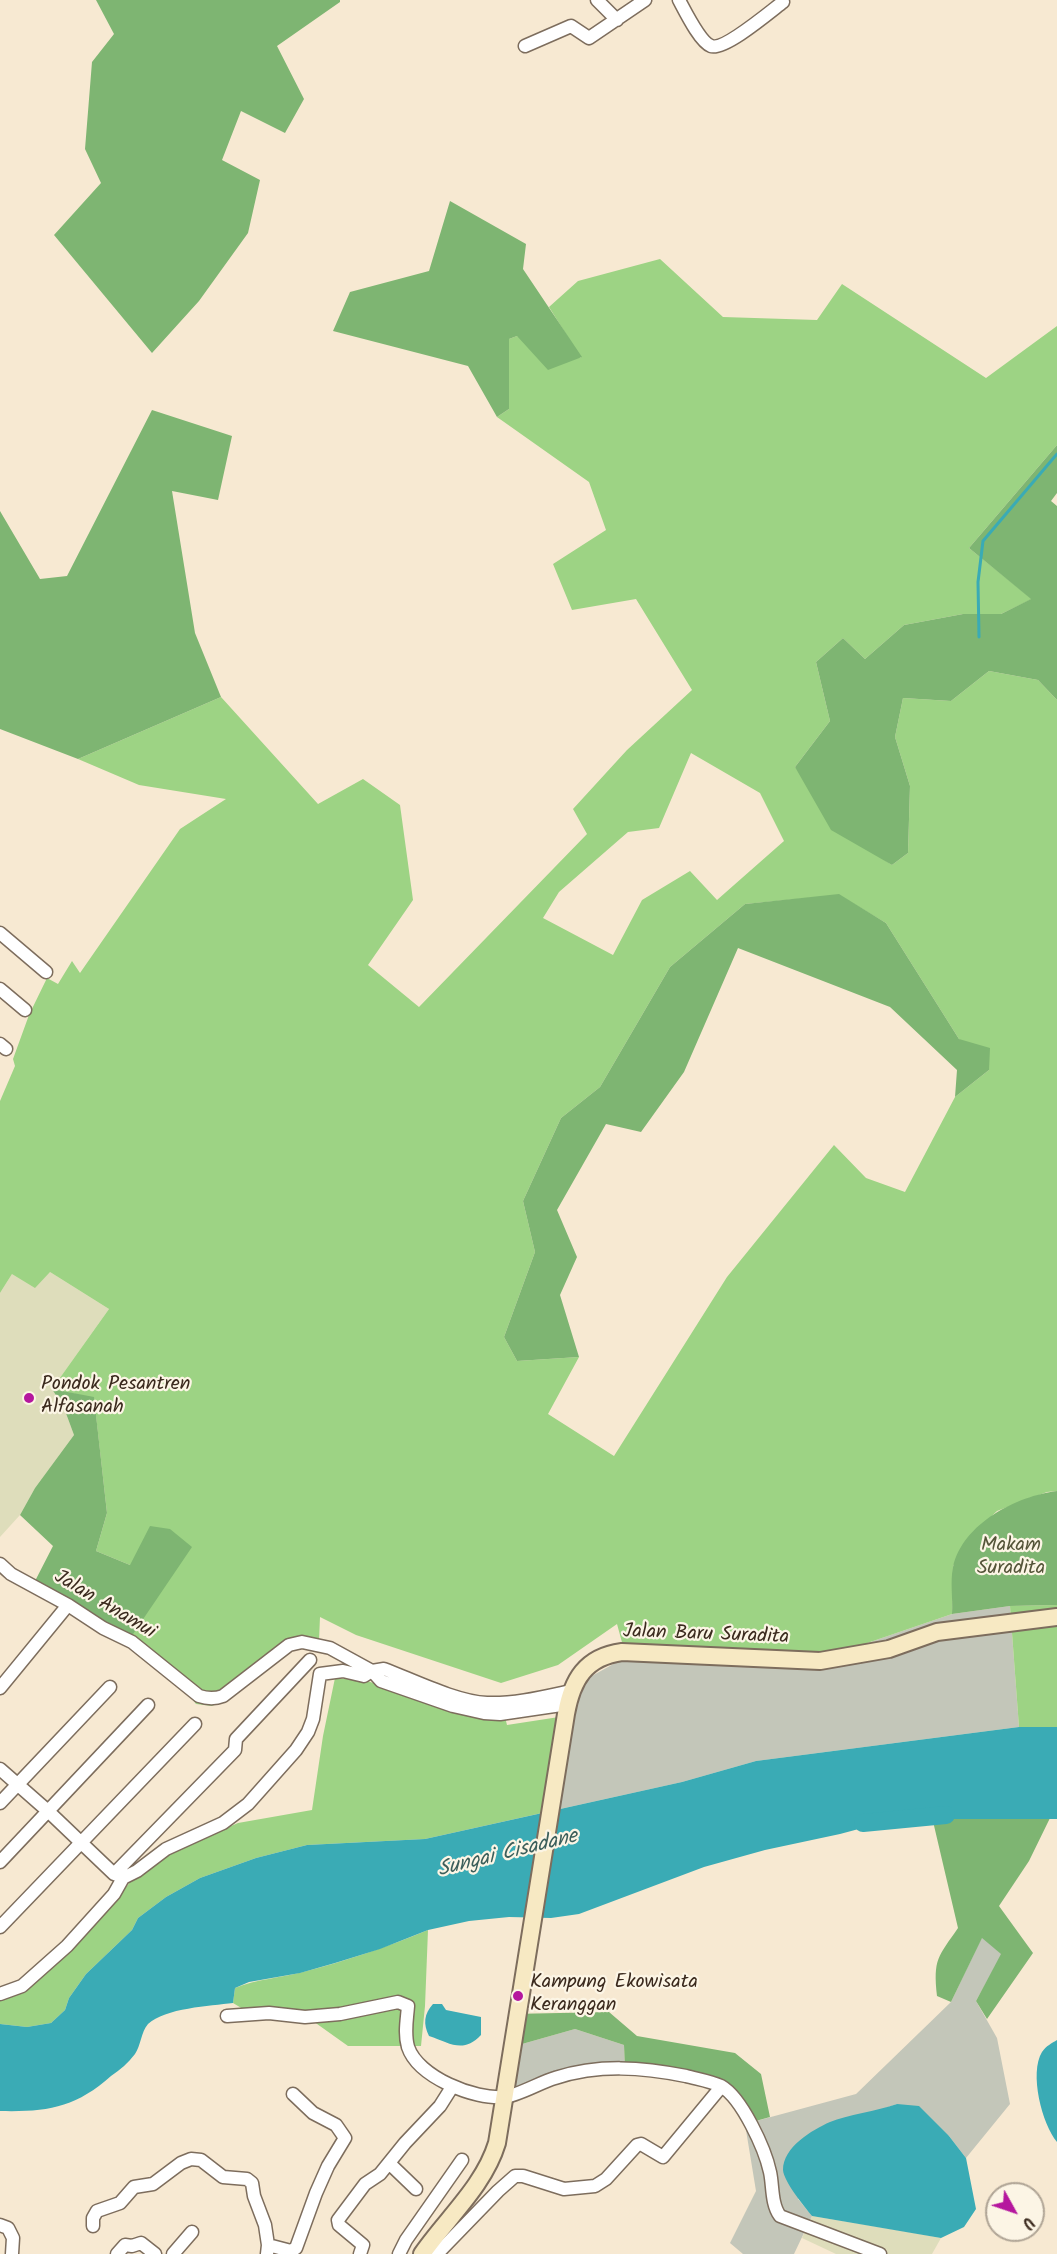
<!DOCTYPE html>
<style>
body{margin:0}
#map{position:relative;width:1057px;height:2254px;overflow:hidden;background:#f7e9d2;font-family:Kalam,sans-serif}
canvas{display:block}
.north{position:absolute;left:985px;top:2182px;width:60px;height:60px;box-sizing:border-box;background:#fcf5e5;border:2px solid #afa495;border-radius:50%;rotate:130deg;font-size:16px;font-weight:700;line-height:24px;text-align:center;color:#3b2a1e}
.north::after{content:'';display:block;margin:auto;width:21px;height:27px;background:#b5179e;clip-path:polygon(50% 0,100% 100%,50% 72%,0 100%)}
</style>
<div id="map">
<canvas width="1057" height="2254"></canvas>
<div class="north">U</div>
</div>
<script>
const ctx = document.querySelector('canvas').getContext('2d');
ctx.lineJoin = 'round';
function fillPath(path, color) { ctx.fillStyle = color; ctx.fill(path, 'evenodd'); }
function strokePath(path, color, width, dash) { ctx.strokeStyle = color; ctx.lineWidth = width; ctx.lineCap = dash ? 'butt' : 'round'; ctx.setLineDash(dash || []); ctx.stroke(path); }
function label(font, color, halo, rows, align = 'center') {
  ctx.font = font + ' Kalam,sans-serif'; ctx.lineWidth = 4.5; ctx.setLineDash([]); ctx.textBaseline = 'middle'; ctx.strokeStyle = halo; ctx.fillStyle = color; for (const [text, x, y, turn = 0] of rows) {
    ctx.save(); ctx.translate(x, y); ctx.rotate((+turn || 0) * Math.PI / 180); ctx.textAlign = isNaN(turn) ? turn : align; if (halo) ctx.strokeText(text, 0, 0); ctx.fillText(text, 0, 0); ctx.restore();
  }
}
fillPath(new Path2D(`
 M 50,1272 L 109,1309 L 52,1389 L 64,1408 L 74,1435 L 35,1488 L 20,1515 L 0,1537 L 0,1293 L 12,1274 Z
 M 812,2216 L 914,2233 L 941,2238 L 932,2254 L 836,2254 L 802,2238 Z`), '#deddbb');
fillPath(new Path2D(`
 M 1010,1606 L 1019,1727 L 756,1761 L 682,1782 L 551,1811 L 581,1682 L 626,1657 L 803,1665 L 952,1614 Z
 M 982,1937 L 1002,1954 L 976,2001 L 997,2038 L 1010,2104 L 966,2158 L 949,2136 L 897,2104 L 874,2112 L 798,2199 L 812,2216 L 794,2254 L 743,2254 L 730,2243 L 756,2191 L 745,2124 L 856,2094 L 951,2002 Z
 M 575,2029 L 624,2045 L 625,2069 L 598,2066 L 505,2097 L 515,2046 Z`), '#c3c6b9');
fillPath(new Path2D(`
 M 660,259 L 723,317 L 817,320 L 842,284 L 986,378 L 1057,326 L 1057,445 L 969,548 L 1032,599 L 1001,614 L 963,614 L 904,625 L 865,659 L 843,638 L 816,662 L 830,721 L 795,767 L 868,849 L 892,865 L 908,853 L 910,786 L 895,737 L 903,698 L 951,701 L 989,671 L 1038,680 L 1057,700 L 1057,1491 L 1047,1492 L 997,1511 L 973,1534 L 953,1566 L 952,1614 L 803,1665 L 626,1657 L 617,1624 L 558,1665 L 501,1683 L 356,1635 L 320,1617 L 319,1641 L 296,1642 L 223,1701 L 212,1706 L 196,1704 L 163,1661 L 131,1637 L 130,1565 L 96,1551 L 107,1513 L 94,1398 L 52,1389 L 109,1309 L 50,1272 L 35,1288 L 12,1274 L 0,1293 L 0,1101 L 15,1066 L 13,1059 L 29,1015 L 47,978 L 58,984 L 72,961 L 80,973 L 180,829 L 226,799 L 139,785 L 78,759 L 221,697 L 318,804 L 363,779 L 400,805 L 413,900 L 368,965 L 419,1007 L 587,834 L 573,809 L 627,750 L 692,690 L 636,599 L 572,610 L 553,564 L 606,530 L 589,482 L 497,417 L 509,409 L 509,339 L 517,336 L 581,358 L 549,307 L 578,281 ZM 691,753 L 760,793 L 784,841 L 717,900 L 690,871 L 642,900 L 613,955 L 543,918 L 559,892 L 628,832 L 659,828 ZM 839,895 L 886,923 L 959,1039 L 989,1070 L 955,1097 L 905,1192 L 866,1178 L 834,1145 L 727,1277 L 614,1456 L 548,1414 L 579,1357 L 517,1361 L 504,1337 L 535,1252 L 523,1201 L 561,1118 L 600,1087 L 670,967 L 745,904 Z
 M 1057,1605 L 1057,1728 L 1019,1727 L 1010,1606 Z
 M 335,1678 L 367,1681 L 468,1712 L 505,1717 L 507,1725 L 559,1717 L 551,1811 L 425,1839 L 307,1845 L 256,1858 L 200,1878 L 166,1897 L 138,1918 L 132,1930 L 86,1974 L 69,1998 L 65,2010 L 51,2023 L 27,2027 L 0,2024 L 0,1998 L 113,1903 L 131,1881 L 175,1850 L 238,1823 L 312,1810 L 323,1736 Z
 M 428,1930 L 425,2006 L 421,2046 L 348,2046 L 296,2009 L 243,2009 L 233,2003 L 235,1988 C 257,1979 280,1978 303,1972 C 346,1961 387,1947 428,1930 Z`), '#9dd384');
fillPath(new Path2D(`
 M 96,0 L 340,0 L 340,2 L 277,46 L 304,99 L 285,133 L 241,111 L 222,160 L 260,180 L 248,233 L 199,301 L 152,353 L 54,235 L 101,183 L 85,149 L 92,62 L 114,34 Z
 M 450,201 L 526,244 L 523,269 L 582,357 L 548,370 L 517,336 L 509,339 L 509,409 L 497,417 L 468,366 L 333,331 L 350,292 L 429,271 Z
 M 152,410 L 232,436 L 218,500 L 172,491 L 195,633 L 221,697 L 78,759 L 0,729 L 0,511 L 40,579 L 67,576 Z
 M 1057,445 L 1057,493 L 1051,501 L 1057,506 L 1057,700 L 1038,680 L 989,671 L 951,701 L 903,698 L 895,737 L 910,786 L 908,853 L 892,865 L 831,830 L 795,767 L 830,721 L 816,662 L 843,638 L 865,659 L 904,625 L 963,614 L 1001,614 L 1031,599 L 969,548 Z
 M 839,894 L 886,923 L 959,1039 L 990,1048 L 989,1070 L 955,1097 L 957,1070 L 890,1007 L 738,948 L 684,1072 L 641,1132 L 606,1124 L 557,1210 L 577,1257 L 560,1295 L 579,1357 L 517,1361 L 504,1337 L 535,1252 L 523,1201 L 561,1118 L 600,1087 L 670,967 L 745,904 Z
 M 52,1389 L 94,1397 L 107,1513 L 96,1551 L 130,1565 L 150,1526 L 170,1529 L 192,1547 L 131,1637 L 34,1583 L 53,1546 L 20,1515 L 35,1488 L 74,1435 L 64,1408 Z
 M 1057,1491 L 1057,1605 L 1010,1606 L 952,1614 C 953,1598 950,1582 953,1567 C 963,1523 1017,1496 1057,1491 Z
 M 932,1817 L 1050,1818 L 1029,1861 L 999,1906 L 1033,1953 L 987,2019 L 976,2001 L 1001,1954 L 982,1938 L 951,2002 L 937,1996 C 933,1959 938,1957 958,1928 Z
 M 609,2012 L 637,2036 L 735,2053 L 761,2074 L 770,2117 L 745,2124 L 727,2083 L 625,2069 L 624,2045 L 575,2029 L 515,2046 L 511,2014 Z`), '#7eb572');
fillPath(new Path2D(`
 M 1019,1727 L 1057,1727 L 1057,1819 L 896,1819 L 840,1834 L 765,1850 L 704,1867 L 579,1914 L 551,1918 L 509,1917 L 469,1921 L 428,1930 L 380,1949 L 335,1963 L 300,1973 L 249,1982 L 235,1988 L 233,2003 C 210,2006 165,2008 148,2024 C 141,2032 141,2045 135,2054 C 128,2063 120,2070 111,2076 C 75,2108 47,2112 0,2111 L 0,2024 L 27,2027 L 51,2023 L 65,2010 L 69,1998 L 86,1974 L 132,1930 L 138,1918 L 166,1897 L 200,1878 L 256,1858 L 307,1845 L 425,1839 L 682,1782 L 756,1761 Z
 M 433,2004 L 442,2004 L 446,2010 L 481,2017 L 481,2035 C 463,2054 450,2043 429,2036 C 423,2024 424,2014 433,2004 Z
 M 1057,2040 L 1057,2142 C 1042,2124 1029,2073 1042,2052 C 1046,2046 1052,2043 1057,2040 Z
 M 897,2104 L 919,2106 L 949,2136 L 966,2158 L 976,2209 L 964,2227 L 941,2238 L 812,2216 C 804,2206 784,2182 783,2170 C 783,2147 812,2130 830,2122 C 847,2115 877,2111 897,2104 Z`), '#3aabb5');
strokePath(new Path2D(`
 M 979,637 L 978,582 L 983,541 L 1057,454`), '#3aabb5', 3);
strokePath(new Path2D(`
 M 863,1823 L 946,1815`), '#3aabb5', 18);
const minor = new Path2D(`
 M 597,0 L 617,20
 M 679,0 C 685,11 700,42 711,46 C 724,51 771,11 783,2
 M 525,46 L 571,26 L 589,38 L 645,0
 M 0,933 L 46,972
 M 0,989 L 25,1010
 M 0,1044 L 6,1049
 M 0,1564 L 11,1574 L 68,1605 L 103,1628 L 132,1642 L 199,1696 C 208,1699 215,1699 223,1696 L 289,1645 L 302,1642 L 330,1648 L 372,1671 L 381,1681 L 453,1706 L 484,1713 L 500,1714 L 568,1704
 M 0,1688 L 68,1605
 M 0,1769 L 49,1812 L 114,1874 L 122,1877
 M 0,1803 L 110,1687
 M 0,1862 L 148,1705
 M 114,1874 L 235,1750 L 236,1739 L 310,1660
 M 0,1927 L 195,1724
 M 0,1994 L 22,1986 L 67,1946 L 114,1894 L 123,1878 L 137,1871 L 166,1849 L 223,1823 L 248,1804 L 296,1750 L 308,1732 L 313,1719 L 320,1674 L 343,1671 L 364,1676 L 372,1671 L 384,1669 C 413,1680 457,1702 487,1703 C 515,1704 543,1697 571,1691
 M 227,2016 L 269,2013 L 305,2017 L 340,2014 L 398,2002 L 408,2006 C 407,2020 404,2033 408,2047 C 418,2077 475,2100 504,2097 C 517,2096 541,2082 555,2078 C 599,2064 642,2067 686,2076 C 697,2079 710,2081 721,2086 C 742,2098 765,2149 770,2172 C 773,2185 771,2204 780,2216 L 880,2254
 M 390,2164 L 416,2189
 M 0,2225 L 8,2228 L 13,2238 L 12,2254
 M 93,2226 L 93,2218 L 97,2211 L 120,2203 L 134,2187 L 153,2184 L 181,2163 L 191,2159 L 201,2160 L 223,2177 L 247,2179 L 252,2183 L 254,2196 L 265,2225 L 268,2245
 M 117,2254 L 125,2245 L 132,2246 L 141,2243 L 155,2254
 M 173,2254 L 192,2232
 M 267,2254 L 268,2245 L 291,2251 L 296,2248 L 316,2193 L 328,2166 L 345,2138 L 336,2125 L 313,2113 L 293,2094
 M 360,2254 L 363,2245 L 339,2225 L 338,2220 L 365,2184 L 380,2174 L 405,2143 L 440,2106 L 452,2087
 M 399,2254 L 406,2240 L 462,2160
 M 437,2254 L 498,2191 L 515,2176 L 523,2176 L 564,2189 L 595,2186 L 606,2179 L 637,2145 L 641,2144 L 663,2157 L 721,2087`);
const secondary = new Path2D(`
 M 422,2254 C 447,2218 484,2186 497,2143 L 566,1714 C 572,1680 585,1657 622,1652 L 820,1661 L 889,1649 L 937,1632 L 1057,1617`);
strokePath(minor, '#7d6d5d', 15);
strokePath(secondary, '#7d6d5d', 20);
strokePath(minor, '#fff', 12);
strokePath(secondary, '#f7e9c3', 16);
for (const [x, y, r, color] of [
 [29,1398,6,"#b5179e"],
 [518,1996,6,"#b5179e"]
]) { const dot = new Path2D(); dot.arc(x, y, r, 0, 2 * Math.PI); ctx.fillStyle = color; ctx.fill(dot); strokePath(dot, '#fcf5e5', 2); }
label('20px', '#3b2a1e', '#fcf5e5', [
 ["Pondok Pesantren",41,1386],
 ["Alfasanah",41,1409],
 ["Kampung Ekowisata",530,1984],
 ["Keranggan",530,2007]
], 'left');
label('20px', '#545438', '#fcf5e5', [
 ["Makam",1011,1547],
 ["Suradita",1011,1570]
]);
label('20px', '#3b2a1e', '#fcf5e5', [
 ["Jalan Anamui",104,1606,31],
 ["Jalan Baru Suradita",706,1636,2]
]);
label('italic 21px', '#3b5e5a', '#fcf5e5', [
 ["Sungai Cisadane",508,1855,-14]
]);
</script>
